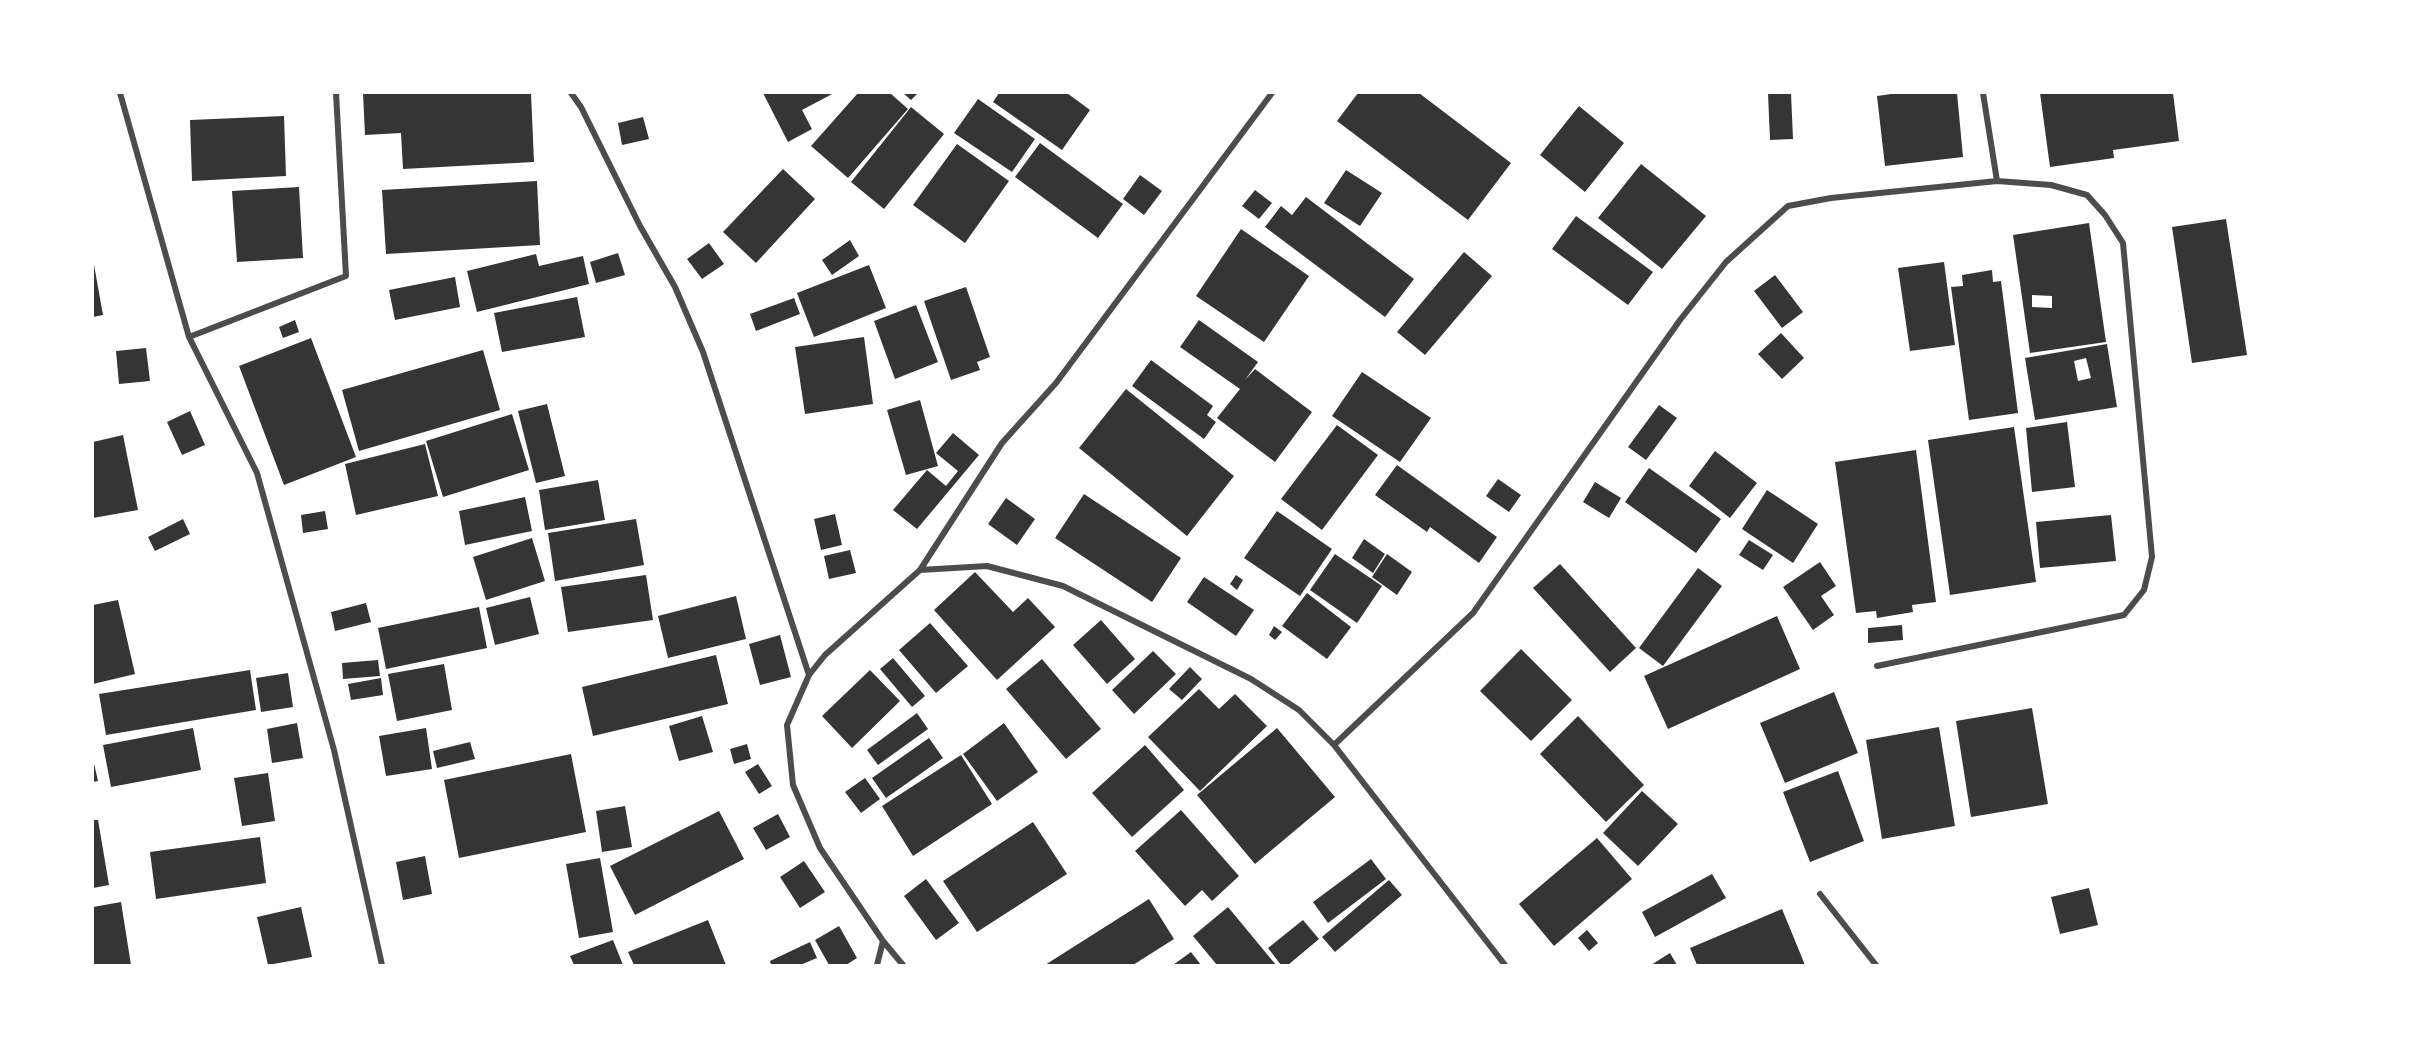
<!DOCTYPE html>
<style>
body{margin:0}
#map{position:relative;width:2412px;height:1058px;overflow:hidden;background:#fff;font-family:Raleway,sans-serif}
canvas{display:block}
.frame{position:absolute;inset:0;border:94px solid #fff;pointer-events:none}
</style>
<div id="map">
<canvas width="2412" height="1058"></canvas>
<div class="frame"></div>
</div>
<script>
const ctx = document.querySelector('canvas').getContext('2d');
ctx.lineJoin = 'round';
function fillPath(path, color) { ctx.fillStyle = color; ctx.fill(path, 'evenodd'); }
function strokePath(path, color, width, dash) { ctx.strokeStyle = color; ctx.lineWidth = width; ctx.lineCap = dash ? 'butt' : 'round'; ctx.setLineDash(dash || []); ctx.stroke(path); }
fillPath(new Path2D(`
 M 363,93 L 531,93 L 534,162 L 403,169 L 401,133 L 365,135 Z
 M 763,93 L 834,93 L 802,110 L 812,129 L 788,142 Z
 M 858,93 L 890,93 L 908,109 L 848,178 L 811,146 Z
 M 903,93 L 918,93 L 911,100 Z
 M 999,93 L 1067,93 L 1090,110 L 1062,150 L 993,102 Z
 M 1358,93 L 1419,93 L 1511,163 L 1468,220 L 1337,121 Z
 M 1768,93 L 1791,93 L 1793,139 L 1770,140 Z
 M 1898,93 L 1957,93 L 1963,157 L 1885,166 L 1877,96 Z
 M 2040,93 L 2173,93 L 2179,141 L 2113,150 L 2114,158 L 2050,167 Z
 M 978,99 L 1035,139 L 1012,172 L 954,133 Z
 M 1579,106 L 1624,143 L 1585,192 L 1540,155 Z
 M 911,107 L 944,134 L 884,209 L 851,182 Z
 M 284,116 L 286,176 L 192,181 L 190,120 Z
 M 643,117 L 649,139 L 622,145 L 618,123 Z
 M 1040,143 L 1123,204 L 1098,238 L 1015,177 Z
 M 957,144 L 1009,181 L 965,243 L 913,205 Z
 M 1641,164 L 1706,216 L 1662,269 L 1598,218 Z
 M 783,169 L 815,199 L 756,263 L 723,232 Z
 M 1346,170 L 1382,193 L 1360,226 L 1324,203 Z
 M 1140,175 L 1162,191 L 1144,215 L 1123,199 Z
 M 537,181 L 540,245 L 386,254 L 382,190 Z
 M 299,187 L 303,258 L 237,262 L 232,191 Z
 M 1255,190 L 1272,203 L 1259,219 L 1242,206 Z
 M 1306,197 L 1414,279 L 1385,317 L 1265,227 L 1281,206 L 1292,215 Z
 M 1576,216 L 1653,272 L 1628,305 L 1552,249 Z
 M 2226,219 L 2247,355 L 2192,363 L 2172,227 Z
 M 2089,223 L 2106,342 L 2030,353 L 2013,235 ZM 2032,295 L 2052,296 L 2052,308 L 2032,307 Z
 M 1241,229 L 1309,276 L 1264,342 L 1196,296 Z
 M 850,240 L 859,256 L 832,275 L 822,260 Z
 M 709,243 L 724,264 L 702,279 L 687,259 Z
 M 1464,252 L 1492,276 L 1425,355 L 1397,332 Z
 M 618,253 L 625,275 L 596,283 L 590,262 Z
 M 536,254 L 539,266 L 583,256 L 589,284 L 477,312 L 467,271 Z
 M 93,259 L 103,315 L 93,317 Z
 M 1944,262 L 1955,345 L 1910,351 L 1898,268 Z
 M 869,265 L 886,308 L 814,337 L 797,293 Z
 M 1992,270 L 1993,282 L 2001,281 L 2018,413 L 1969,420 L 1951,287 L 1963,286 L 1962,275 Z
 M 1775,275 L 1803,312 L 1782,328 L 1754,291 Z
 M 455,277 L 460,307 L 395,320 L 389,290 Z
 M 966,287 L 990,357 L 977,362 L 980,370 L 951,380 L 924,301 Z
 M 577,297 L 585,337 L 502,352 L 494,313 Z
 M 794,298 L 800,314 L 756,331 L 750,314 Z
 M 916,305 L 938,362 L 895,379 L 874,321 Z
 M 295,320 L 299,332 L 283,338 L 279,327 Z
 M 1199,320 L 1258,362 L 1245,380 L 1255,369 L 1312,412 L 1275,462 L 1217,418 L 1240,389 L 1180,347 Z
 M 1781,333 L 1804,358 L 1782,379 L 1758,354 Z
 M 864,337 L 873,404 L 805,414 L 795,347 Z
 M 311,338 L 356,457 L 284,485 L 239,366 Z
 M 2107,344 L 2117,407 L 2035,420 L 2025,358 ZM 2086,358 L 2091,378 L 2078,381 L 2074,361 Z
 M 146,348 L 150,381 L 119,384 L 116,351 Z
 M 483,350 L 500,410 L 359,451 L 342,390 Z
 M 1151,360 L 1213,406 L 1207,415 L 1216,422 L 1204,439 L 1132,386 Z
 M 1362,372 L 1431,418 L 1400,462 L 1332,416 Z
 M 1126,389 L 1234,476 L 1187,536 L 1079,448 Z
 M 920,400 L 938,466 L 906,475 L 887,410 Z
 M 547,404 L 565,476 L 536,483 L 518,411 Z
 M 1659,405 L 1677,418 L 1646,460 L 1628,447 Z
 M 190,411 L 205,445 L 182,455 L 167,422 Z
 M 512,414 L 529,470 L 443,497 L 426,441 Z
 M 2067,422 L 2075,487 L 2032,492 L 2026,428 Z
 M 1337,425 L 1378,455 L 1322,530 L 1281,499 Z
 M 2014,427 L 2036,582 L 1950,595 L 1928,440 Z
 M 953,433 L 979,455 L 917,529 L 893,510 L 927,470 L 946,486 L 958,471 L 936,453 Z
 M 123,435 L 138,510 L 93,518 L 93,442 Z
 M 425,444 L 438,496 L 356,515 L 345,464 Z
 M 1916,450 L 1936,602 L 1912,605 L 1913,612 L 1877,618 L 1876,611 L 1856,613 L 1835,462 Z
 M 1715,451 L 1757,483 L 1730,518 L 1689,486 Z
 M 1397,465 L 1497,537 L 1479,563 L 1430,527 L 1427,532 L 1375,495 Z
 M 1649,468 L 1721,519 L 1696,553 L 1625,502 Z
 M 1498,479 L 1521,495 L 1509,512 L 1486,496 Z
 M 598,480 L 605,520 L 545,530 L 539,490 Z
 M 1595,482 L 1621,498 L 1609,518 L 1583,502 Z
 M 1767,490 L 1818,524 L 1793,563 L 1742,529 Z
 M 1084,494 L 1181,558 L 1152,602 L 1055,538 Z
 M 525,497 L 532,531 L 465,545 L 459,511 Z
 M 1006,498 L 1035,519 L 1017,545 L 988,524 Z
 M 325,511 L 328,529 L 303,533 L 301,515 Z
 M 1277,511 L 1332,549 L 1300,596 L 1244,558 Z
 M 835,514 L 842,545 L 821,550 L 814,519 Z
 M 2111,515 L 2116,561 L 2040,568 L 2036,522 Z
 M 183,519 L 190,534 L 155,551 L 148,537 Z
 M 636,519 L 644,565 L 555,581 L 548,533 Z
 M 532,538 L 545,581 L 486,600 L 473,557 Z
 M 1364,539 L 1385,554 L 1373,573 L 1352,558 Z
 M 1749,540 L 1773,555 L 1763,570 L 1739,555 Z
 M 850,550 L 856,573 L 829,579 L 824,556 Z
 M 1335,554 L 1382,586 L 1357,623 L 1310,590 Z
 M 1387,554 L 1412,572 L 1397,595 L 1372,577 Z
 M 1820,562 L 1836,586 L 1821,596 L 1834,615 L 1813,630 L 1783,587 Z
 M 1560,564 L 1636,648 L 1610,672 L 1533,588 Z
 M 1698,568 L 1722,586 L 1663,666 L 1639,648 Z
 M 975,572 L 1013,612 L 1028,598 L 1055,627 L 997,680 L 934,610 Z
 M 646,575 L 653,620 L 568,632 L 561,587 Z
 M 1236,575 L 1243,580 L 1237,590 L 1230,584 Z
 M 1204,577 L 1254,610 L 1236,636 L 1187,602 Z
 M 1307,593 L 1351,627 L 1327,659 L 1282,626 Z
 M 736,596 L 746,639 L 668,658 L 658,616 Z
 M 530,597 L 539,634 L 495,645 L 486,608 Z
 M 118,600 L 135,674 L 93,684 L 93,605 Z
 M 366,603 L 371,622 L 335,631 L 331,612 Z
 M 479,607 L 487,648 L 386,669 L 378,628 Z
 M 1777,616 L 1800,669 L 1668,729 L 1644,676 Z
 M 1101,620 L 1135,659 L 1107,684 L 1073,645 Z
 M 930,623 L 968,666 L 936,693 L 899,650 Z
 M 1902,625 L 1903,640 L 1868,643 L 1868,628 Z
 M 1274,626 L 1282,632 L 1275,640 L 1269,635 Z
 M 780,635 L 791,677 L 760,685 L 749,644 Z
 M 1521,649 L 1572,700 L 1531,741 L 1480,691 Z
 M 1153,651 L 1176,674 L 1134,714 L 1112,690 Z
 M 716,655 L 728,704 L 593,736 L 582,687 Z
 M 893,658 L 925,696 L 912,707 L 880,669 Z
 M 1042,659 L 1101,729 L 1066,759 L 1006,689 Z
 M 378,660 L 380,676 L 343,679 L 342,663 Z
 M 444,664 L 452,710 L 397,721 L 388,674 Z
 M 1190,667 L 1202,679 L 1182,700 L 1169,689 Z
 M 250,670 L 256,710 L 106,735 L 99,694 Z
 M 870,670 L 900,701 L 852,748 L 822,716 Z
 M 288,673 L 293,707 L 261,712 L 256,678 Z
 M 381,678 L 383,695 L 351,700 L 348,684 Z
 M 1199,689 L 1219,709 L 1235,694 L 1267,726 L 1200,791 L 1148,737 Z
 M 1834,692 L 1858,753 L 1785,783 L 1760,723 Z
 M 2032,708 L 2048,804 L 1971,817 L 1956,721 Z
 M 917,713 L 928,729 L 878,765 L 867,750 Z
 M 702,716 L 713,752 L 679,761 L 669,726 Z
 M 1578,716 L 1644,785 L 1606,822 L 1540,754 Z
 M 297,723 L 303,758 L 272,763 L 267,729 Z
 M 1004,723 L 1038,772 L 997,801 L 963,754 Z
 M 1939,727 L 1955,826 L 1882,839 L 1866,740 Z
 M 193,728 L 201,770 L 111,787 L 103,745 Z
 M 426,728 L 432,769 L 386,776 L 379,736 Z
 M 1277,728 L 1335,797 L 1255,864 L 1197,795 Z
 M 929,738 L 943,758 L 886,798 L 872,778 Z
 M 470,742 L 475,759 L 437,768 L 433,751 Z
 M 747,744 L 751,759 L 734,764 L 730,749 Z
 M 1145,745 L 1184,790 L 1132,837 L 1092,793 Z
 M 571,754 L 586,832 L 459,858 L 444,780 Z
 M 961,755 L 992,804 L 913,856 L 882,806 Z
 M 93,759 L 98,781 L 93,782 Z
 M 758,764 L 772,786 L 759,794 L 745,772 Z
 M 1838,771 L 1864,841 L 1810,862 L 1783,792 Z
 M 268,773 L 275,821 L 242,826 L 234,778 Z
 M 865,778 L 880,799 L 861,813 L 845,792 Z
 M 1642,791 L 1678,824 L 1638,866 L 1603,833 Z
 M 625,806 L 632,847 L 602,852 L 596,811 Z
 M 1181,810 L 1239,876 L 1212,901 L 1202,890 L 1185,906 L 1135,851 Z
 M 719,811 L 744,859 L 635,915 L 610,866 Z
 M 778,814 L 790,837 L 766,850 L 753,828 Z
 M 93,820 L 98,820 L 109,885 L 93,888 Z
 M 1033,822 L 1067,874 L 977,932 L 943,881 Z
 M 260,837 L 266,883 L 156,899 L 150,852 Z
 M 1597,838 L 1632,879 L 1554,946 L 1519,904 Z
 M 425,856 L 432,894 L 403,900 L 396,862 Z
 M 600,858 L 613,932 L 579,938 L 566,864 Z
 M 1371,859 L 1386,879 L 1328,923 L 1313,902 Z
 M 804,861 L 825,892 L 800,908 L 780,877 Z
 M 1712,874 L 1726,898 L 1655,937 L 1642,912 Z
 M 926,879 L 959,923 L 936,940 L 904,896 Z
 M 1389,880 L 1402,895 L 1335,952 L 1322,937 Z
 M 2089,888 L 2098,925 L 2060,934 L 2051,897 Z
 M 1149,899 L 1174,939 L 1133,965 L 1045,965 Z
 M 121,902 L 131,965 L 93,965 L 93,907 Z
 M 301,907 L 312,957 L 268,965 L 257,917 Z
 M 1228,907 L 1276,965 L 1217,965 L 1193,936 Z
 M 1782,909 L 1805,965 L 1697,965 L 1690,948 Z
 M 708,920 L 726,965 L 634,965 L 628,952 Z
 M 1303,920 L 1319,939 L 1288,965 L 1281,965 L 1268,948 Z
 M 839,926 L 857,958 L 846,965 L 829,965 L 815,940 Z
 M 1587,930 L 1598,943 L 1589,951 L 1578,938 Z
 M 613,940 L 623,965 L 574,965 L 570,956 Z
 M 810,942 L 817,958 L 800,965 L 771,965 L 770,961 Z
 M 1191,952 L 1201,965 L 1173,965 Z
 M 1670,953 L 1677,965 L 1651,965 Z`), '#353535');
strokePath(new Path2D(`
 M 120,93 L 189,337 L 257,473 L 334,750 L 382,965
 M 571,93 L 581,107 L 640,226 L 675,287 L 703,352 L 809,675
 M 1983,93 L 1997,181
 M 189,337 L 346,276 L 336,93
 M 920,570 L 987,566 L 1063,586 L 1251,679 L 1299,710 L 1334,745 L 1505,965
 M 1334,745 L 1473,613 L 1680,320 L 1726,262 L 1788,206 L 1831,198 L 1997,181 L 2051,185 L 2087,195 L 2105,215 L 2123,243 L 2152,557 L 2144,590 L 2124,615 L 1877,666
 M 1820,894 L 1876,965
 M 877,965 L 883,941
 M 903,965 L 883,941 L 820,848 L 793,785 L 787,725 L 809,675 L 825,655 L 920,570 L 1002,443 L 1056,383 L 1272,93`), '#4c4c4c', 6);
</script>
